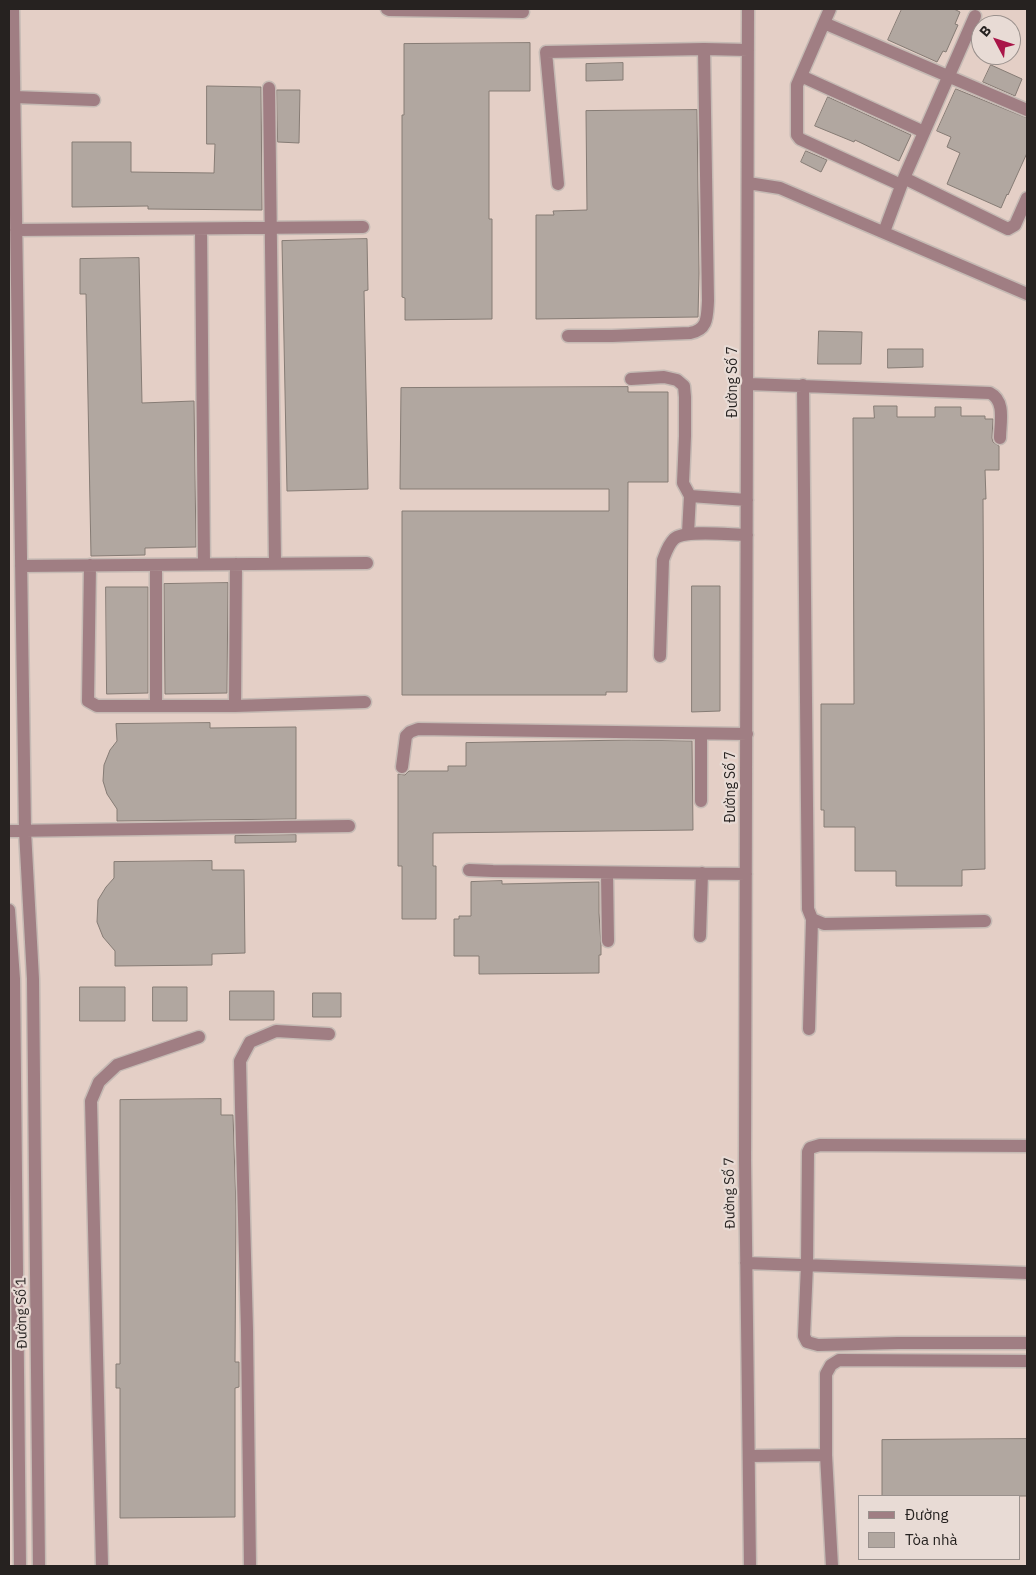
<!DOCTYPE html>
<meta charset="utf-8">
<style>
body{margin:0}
#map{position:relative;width:1036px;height:1575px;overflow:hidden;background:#e8dbd5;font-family:"IBM Plex Sans",sans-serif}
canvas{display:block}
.frame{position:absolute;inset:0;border:10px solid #262220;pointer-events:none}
.legend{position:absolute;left:858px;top:1495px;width:162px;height:65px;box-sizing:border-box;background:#e8dbd5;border:1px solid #9a918d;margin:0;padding:6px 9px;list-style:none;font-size:15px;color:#262220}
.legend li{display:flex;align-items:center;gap:10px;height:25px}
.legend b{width:25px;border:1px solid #9a918d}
.north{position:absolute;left:971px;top:15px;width:50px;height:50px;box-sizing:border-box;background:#e8dbd5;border:1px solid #9a918d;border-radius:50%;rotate:310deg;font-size:14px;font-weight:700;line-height:20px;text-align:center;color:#262220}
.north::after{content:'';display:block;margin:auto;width:18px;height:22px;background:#a91548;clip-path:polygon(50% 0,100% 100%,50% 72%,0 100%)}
</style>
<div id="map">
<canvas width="1036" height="1575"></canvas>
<div class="frame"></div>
<ul class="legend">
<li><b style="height:6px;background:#a07e83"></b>Đường</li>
<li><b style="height:14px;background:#b1a7a0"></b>Tòa nhà</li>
</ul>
<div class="north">B</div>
</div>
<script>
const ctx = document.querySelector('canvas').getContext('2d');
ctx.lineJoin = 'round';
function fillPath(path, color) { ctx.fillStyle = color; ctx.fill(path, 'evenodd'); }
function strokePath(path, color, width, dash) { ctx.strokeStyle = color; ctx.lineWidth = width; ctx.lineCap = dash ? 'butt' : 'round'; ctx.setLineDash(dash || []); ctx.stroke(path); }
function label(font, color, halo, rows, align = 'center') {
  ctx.font = font + ' "IBM Plex Sans",sans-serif'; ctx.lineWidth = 4.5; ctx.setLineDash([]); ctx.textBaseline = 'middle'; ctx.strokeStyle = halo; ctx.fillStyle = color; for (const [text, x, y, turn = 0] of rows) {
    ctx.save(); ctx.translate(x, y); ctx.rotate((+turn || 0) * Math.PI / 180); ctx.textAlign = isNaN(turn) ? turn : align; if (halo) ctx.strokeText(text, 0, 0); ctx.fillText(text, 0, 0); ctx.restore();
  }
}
fillPath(new Path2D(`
 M 9,9 L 1027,9 L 1027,1566 L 9,1566 ZM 981,25 L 1011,25 L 1011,55 L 981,55 ZM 860,1496 L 1020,1496 L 1020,1559 L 860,1559 Z`), '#e4cfc6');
const building = new Path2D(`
 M 902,9 L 954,9 L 960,12 L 955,24 L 958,25 L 946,52 L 943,51 L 937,62 L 888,40 Z
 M 530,43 L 530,91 L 489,91 L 489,219 L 492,219 L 492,319 L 405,320 L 405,298 L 402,297 L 402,115 L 404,115 L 404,44 Z
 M 623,63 L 623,80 L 586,81 L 586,64 Z
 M 991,65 L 1022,79 L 1015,96 L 983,82 Z
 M 207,86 L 261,87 L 262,210 L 148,209 L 148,206 L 72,207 L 72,142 L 131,142 L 131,172 L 214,173 L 215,144 L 207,144 Z
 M 956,89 L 1027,118 L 1027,153 L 1008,195 L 1007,194 L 1001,208 L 947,184 L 960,153 L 947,147 L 951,137 L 937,131 Z
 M 277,90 L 300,90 L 299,143 L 278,142 Z
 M 828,97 L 911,135 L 899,161 L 855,140 L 854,142 L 815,126 Z
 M 697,110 L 699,273 L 698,317 L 536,319 L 536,215 L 554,215 L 553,211 L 587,210 L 586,111 Z
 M 806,151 L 827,160 L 821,172 L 801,162 Z
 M 367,239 L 368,290 L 364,291 L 368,489 L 287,491 L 282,241 Z
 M 139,258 L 142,403 L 194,401 L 196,547 L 145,548 L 145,555 L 91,556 L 86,294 L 80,294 L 80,259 Z
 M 819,331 L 862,332 L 861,364 L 818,364 Z
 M 888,349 L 923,349 L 923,367 L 888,368 Z
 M 628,387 L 628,392 L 668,392 L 668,482 L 628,482 L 627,692 L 606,692 L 606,695 L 402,695 L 402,511 L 609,511 L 609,489 L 400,489 L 401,388 Z
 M 874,406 L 897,406 L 897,417 L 935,417 L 935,407 L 961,407 L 961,416 L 985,416 L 985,419 L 993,419 L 992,438 L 993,442 L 999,446 L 999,470 L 985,470 L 986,499 L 983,499 L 985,869 L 962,870 L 962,886 L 896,886 L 896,871 L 855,871 L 855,827 L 824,827 L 824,810 L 821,810 L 821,704 L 854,704 L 853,418 L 874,418 Z
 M 228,583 L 227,693 L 165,694 L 164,584 Z
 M 692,586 L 720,586 L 720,711 L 692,712 Z
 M 106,587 L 148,587 L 148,693 L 107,694 Z
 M 210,723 L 210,728 L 296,727 L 296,819 L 117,821 L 117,809 L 107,794 L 103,781 L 104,765 L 110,750 L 117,741 L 116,724 Z
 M 632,740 L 692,741 L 693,830 L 433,833 L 433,866 L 436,866 L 436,919 L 402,919 L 402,866 L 398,866 L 398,774 L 405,775 L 409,771 L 448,771 L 448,766 L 466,766 L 466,743 Z
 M 296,835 L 296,842 L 235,843 L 235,836 Z
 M 212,861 L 212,870 L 244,870 L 245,953 L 212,954 L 212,965 L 115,966 L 115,951 L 103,937 L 97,922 L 98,900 L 106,887 L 114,878 L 114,862 Z
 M 502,881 L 502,884 L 599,882 L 599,913 L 601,945 L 601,955 L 599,955 L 599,973 L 479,974 L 479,956 L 454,956 L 454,919 L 459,919 L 459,916 L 471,916 L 471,882 Z
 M 80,987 L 125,987 L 125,1021 L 80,1021 Z
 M 153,987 L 187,987 L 187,1021 L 153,1021 Z
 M 230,991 L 274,991 L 274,1020 L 230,1020 Z
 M 313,993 L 341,993 L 341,1017 L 313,1017 Z
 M 221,1099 L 221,1115 L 233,1115 L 236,1207 L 235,1362 L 239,1362 L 239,1387 L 235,1388 L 235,1517 L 120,1518 L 120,1388 L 116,1388 L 116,1364 L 120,1364 L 120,1100 Z
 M 1027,1439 L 1027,1496 L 882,1496 L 882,1440 Z`);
fillPath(building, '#b1a7a0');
strokePath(building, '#867c75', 1);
const minor = new Path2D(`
 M 13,9 L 25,831 L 33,979 L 39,1566
 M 387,9 L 389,10 L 523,12
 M 748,9 L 745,1159 L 750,1566
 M 830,9 L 797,85 L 797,135 L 800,139 L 901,185
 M 824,23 L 1027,110
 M 801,76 L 924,132
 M 269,88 L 275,564
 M 14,97 L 94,100
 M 904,178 L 1008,229 L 1015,225 L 1027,198
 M 748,183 L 780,188 L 1027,294
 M 558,184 L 546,52 L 704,49 L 748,50
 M 201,229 L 204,564
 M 16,230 L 363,227
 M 884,232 L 904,178 L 975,16
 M 568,336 L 612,336 L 690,333 C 708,330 707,317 708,301 L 704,49
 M 631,379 L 664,377 L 677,380 L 684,386 L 685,397 L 685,436 L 683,483 L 690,496 L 747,500
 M 748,384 L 990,393 C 1006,401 1000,423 1000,438
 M 803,385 L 808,909 L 812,919 L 824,924 L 985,921
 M 688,533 L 690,496
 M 90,565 L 88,701 L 97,706 L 235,706 L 365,702
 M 21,566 L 367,563
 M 660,656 L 663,560 C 666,552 668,545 674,539 C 685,529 731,535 747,535
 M 156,706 L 156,565
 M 235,706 L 236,564
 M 701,734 L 701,801
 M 402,767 L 406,736 L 410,732 L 418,729 L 747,734
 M 9,831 L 349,826
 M 469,870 L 493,871 L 746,874
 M 607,873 L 608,941
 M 9,910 L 14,979 L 20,1566
 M 700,936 L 702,873
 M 809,1029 L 812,919
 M 1027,1146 L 820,1145 L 810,1148 L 808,1152 L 807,1265 L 804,1336 L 807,1342 L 818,1345 L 898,1343 L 1027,1343
 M 746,1263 L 1027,1273
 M 826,1455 L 826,1374 L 831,1365 L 839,1360 L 1027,1361
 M 749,1456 L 826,1455 L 832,1566
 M 102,1566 L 91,1101 L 99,1082 L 117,1065 L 199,1037
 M 250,1566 L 247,1330 L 241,1107 L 240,1061 L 250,1042 L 276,1031 L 329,1034`);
strokePath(minor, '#c5bab4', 15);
strokePath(minor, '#a07e83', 12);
label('14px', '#262220', '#e8dbd5', [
 ["Đường Số 7",733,382,-90],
 ["Đường Số 7",731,787,-90],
 ["Đường Số 7",730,1193,-91],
 ["Đường Số 1",22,1313,-91]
]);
</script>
